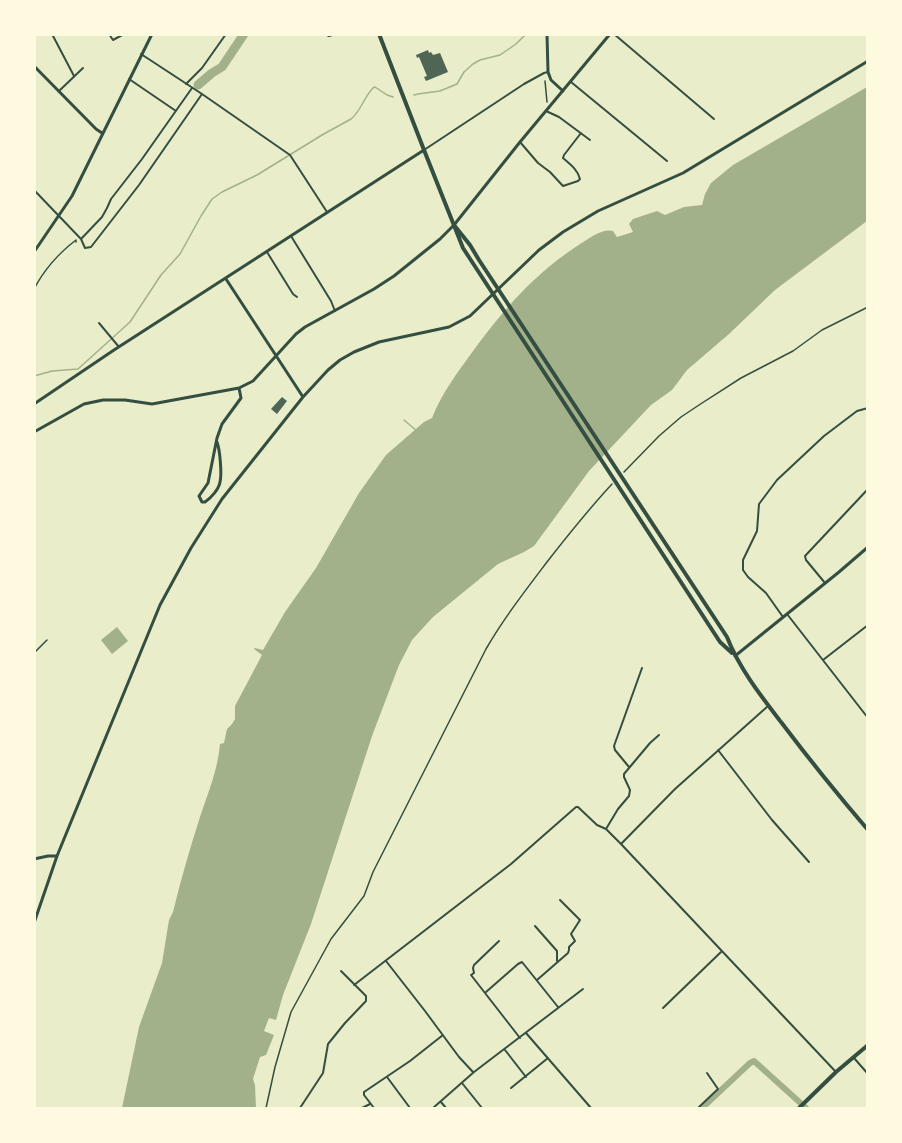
<!DOCTYPE html>
<style>
body{margin:0}
#map{position:relative;width:902px;height:1143px;overflow:hidden;background:#e9edc9;font-family:"Playfair Display",serif}
canvas{display:block}
.frame{position:absolute;inset:0;border:36px solid #fefae0;pointer-events:none}
</style>
<div id="map">
<canvas width="902" height="1143"></canvas>
<div class="frame"></div>
</div>
<script>
const ctx = document.querySelector('canvas').getContext('2d');
ctx.lineJoin = 'round';
function fillPath(path, color) { ctx.fillStyle = color; ctx.fill(path, 'evenodd'); }
function strokePath(path, color, width, dash) { ctx.strokeStyle = color; ctx.lineWidth = width; ctx.lineCap = dash ? 'butt' : 'round'; ctx.setLineDash(dash || []); ctx.stroke(path); }
fillPath(new Path2D(`
 M 867,87 L 867,221 L 775,290 L 729,334 L 687,370 L 672,390 L 651,405 L 589,471 L 534,546 L 524,552 L 498,564 L 433,617 L 412,640 L 399,665 L 372,736 L 311,924 L 283,995 L 276,1020 L 269,1018 L 264,1031 L 274,1035 L 266,1055 L 260,1057 L 253,1079 L 255,1085 L 256,1108 L 122,1108 L 139,1027 L 162,963 L 169,920 L 173,912 C 181,879 190,848 200,817 C 208,793 218,769 220,744 L 224,743 L 227,729 L 232,724 L 235,719 L 235,706 L 262,655 L 254,649 L 255,648 L 263,650 L 285,612 L 316,568 L 359,493 L 386,455 L 424,422 L 432,418 C 442,393 457,373 473,351 C 505,308 534,274 580,244 C 590,238 602,228 613,231 L 617,237 L 633,232 L 629,224 L 633,219 L 657,211 L 665,215 L 684,207 L 702,205 L 705,194 L 711,183 L 733,165 Z
 M 117,627 L 128,641 L 112,654 L 101,640 Z`), '#a3b18a');
strokePath(new Path2D(`
 M 414,95 L 418,94 L 440,91 L 457,84 L 464,72 L 473,64 L 480,60 L 500,55 L 516,44 L 526,34
 M 34,376 L 52,371 L 78,369 L 130,322 L 161,275 L 180,254 L 201,216 L 212,199 L 222,192 L 257,175 L 322,135 L 351,119 C 361,111 364,97 373,88 L 375,87 L 387,95 L 393,97
 M 404,420 L 417,431`), '#a3b18a', 1.5);
strokePath(new Path2D(`
 M 702,1108 L 750,1063 L 754,1061 L 806,1108`), '#a3b18a', 6);
strokePath(new Path2D(`
 M 198,85 L 212,73 L 222,67 L 244,34`), '#a3b18a', 9);
fillPath(new Path2D(`
 M 428,50 L 429,53 L 431,52 L 433,55 L 440,53 L 448,72 L 426,81 L 424,77 L 427,76 L 419,57 L 417,58 L 416,55 Z
 M 282,397 L 287,401 L 277,414 L 271,409 Z`), '#4f6655');
strokePath(new Path2D(`
 M 624,472 L 659,436 L 681,417 L 699,405 L 741,378 L 793,351 L 822,330 L 868,307
 M 266,1108 L 275,1067 L 291,1012 L 331,939 L 364,896 L 373,872 L 486,649 C 504,618 525,591 547,562 C 568,535 589,509 612,484`), '#344e41', 1.5);
strokePath(new Path2D(`
 M 545,81 L 547,102
 M 34,289 C 44,270 59,253 76,240 L 76,242
 M 34,653 L 47,640`), '#344e41', 1.5);
strokePath(new Path2D(`
 M 52,34 L 74,76
 M 109,34 L 113,40 L 124,34
 M 325,34 L 329,36 L 336,34
 M 614,34 L 714,119
 M 141,54 L 202,94 L 290,155 L 327,212
 M 129,79 L 176,111
 M 571,82 L 667,161
 M 186,84 L 202,68 L 226,34
 M 59,91 L 83,68
 M 546,111 L 559,117 L 590,140
 M 520,142 L 538,163 L 550,172 L 563,186 L 578,181 L 580,179 C 578,170 570,164 563,158 L 564,155 L 581,133
 M 424,150 L 524,84 L 544,73 L 548,72
 M 34,190 L 81,239 L 85,248 L 91,247 L 139,185 L 202,94
 M 291,236 L 331,301 L 335,311
 M 81,239 L 102,217 L 107,208 L 111,199 L 142,159 L 192,88
 M 267,252 L 293,294 L 297,297
 M 99,323 L 119,347
 M 825,583 L 806,560 L 805,556 L 868,489
 M 787,614 L 868,718
 M 783,617 L 766,593 L 748,577 L 743,570 L 743,560 L 757,531 L 759,504 L 777,480 L 824,436 L 857,411 L 868,408
 M 823,660 L 868,625
 M 718,750 L 772,820 L 809,862
 M 629,767 L 615,750 L 614,746 L 642,668
 M 606,829 L 618,809 L 629,796 L 630,790 L 624,777 L 624,774 L 650,743 L 659,735
 M 621,844 L 675,789 L 768,706
 M 535,926 L 557,951 L 557,961
 M 499,941 L 474,965 L 473,968 L 474,973 L 471,975 L 520,1038
 M 386,961 L 425,1011 L 459,1057 L 473,1072
 M 537,980 L 568,953 L 569,950 L 569,947 L 575,941 L 571,934 L 580,920 L 560,900
 M 354,985 L 511,864 L 576,807 L 578,807 L 597,825 L 606,829 L 621,844 L 836,1072
 M 486,992 L 518,964 L 522,962 L 558,1007
 M 663,1008 L 721,952
 M 526,1033 L 591,1108
 M 505,1050 L 526,1077
 M 854,1058 L 868,1074
 M 387,1077 L 410,1108
 M 462,1083 L 482,1108
 M 511,1088 L 548,1058
 M 441,1102 L 446,1108
 M 300,1108 L 323,1073 L 328,1044 L 345,1023 L 366,1001 L 366,996 L 341,971
 M 362,1108 L 370,1104
 M 374,1108 L 364,1095 L 364,1092 L 410,1061 L 443,1035
 M 433,1108 L 474,1072 L 583,989
 M 698,1108 L 718,1089 L 707,1073`), '#344e41', 2);
strokePath(new Path2D(`
 M 547,34 L 548,72 L 551,80 L 563,91
 M 34,66 L 96,129 L 102,133
 M 34,252 L 72,196 L 152,34
 M 226,279 L 303,397
 M 34,404 L 114,350 L 424,150
 M 34,432 L 84,404 L 103,400 L 125,400 L 152,404 L 239,388 L 253,381 L 296,334 L 305,327 L 374,289 L 394,276 L 440,239 L 454,225 L 520,142 L 610,34
 M 217,442 C 220,450 222,474 220,482 C 219,489 211,498 205,502 L 202,502 L 199,496 L 208,483 L 217,438 L 222,424 L 241,398 L 239,388
 M 34,859 L 48,856 L 56,856
 M 34,923 L 57,856 L 160,605 L 191,548 L 222,499 L 303,397 L 328,370 L 340,360 L 354,352 L 379,342 L 449,327 L 470,316 L 539,250 L 563,232 L 598,211 L 683,173 L 868,61`), '#344e41', 3);
strokePath(new Path2D(`
 M 735,656 L 839,572 L 868,547`), '#344e41', 3);
strokePath(new Path2D(`
 M 379,34 L 424,150 L 463,248 L 720,642 L 732,653
 M 454,225 L 470,245 L 479,260 L 727,637 C 739,668 761,696 781,722 C 809,759 838,795 868,830
 M 799,1108 L 836,1072 L 868,1045`), '#344e41', 4);
</script>
